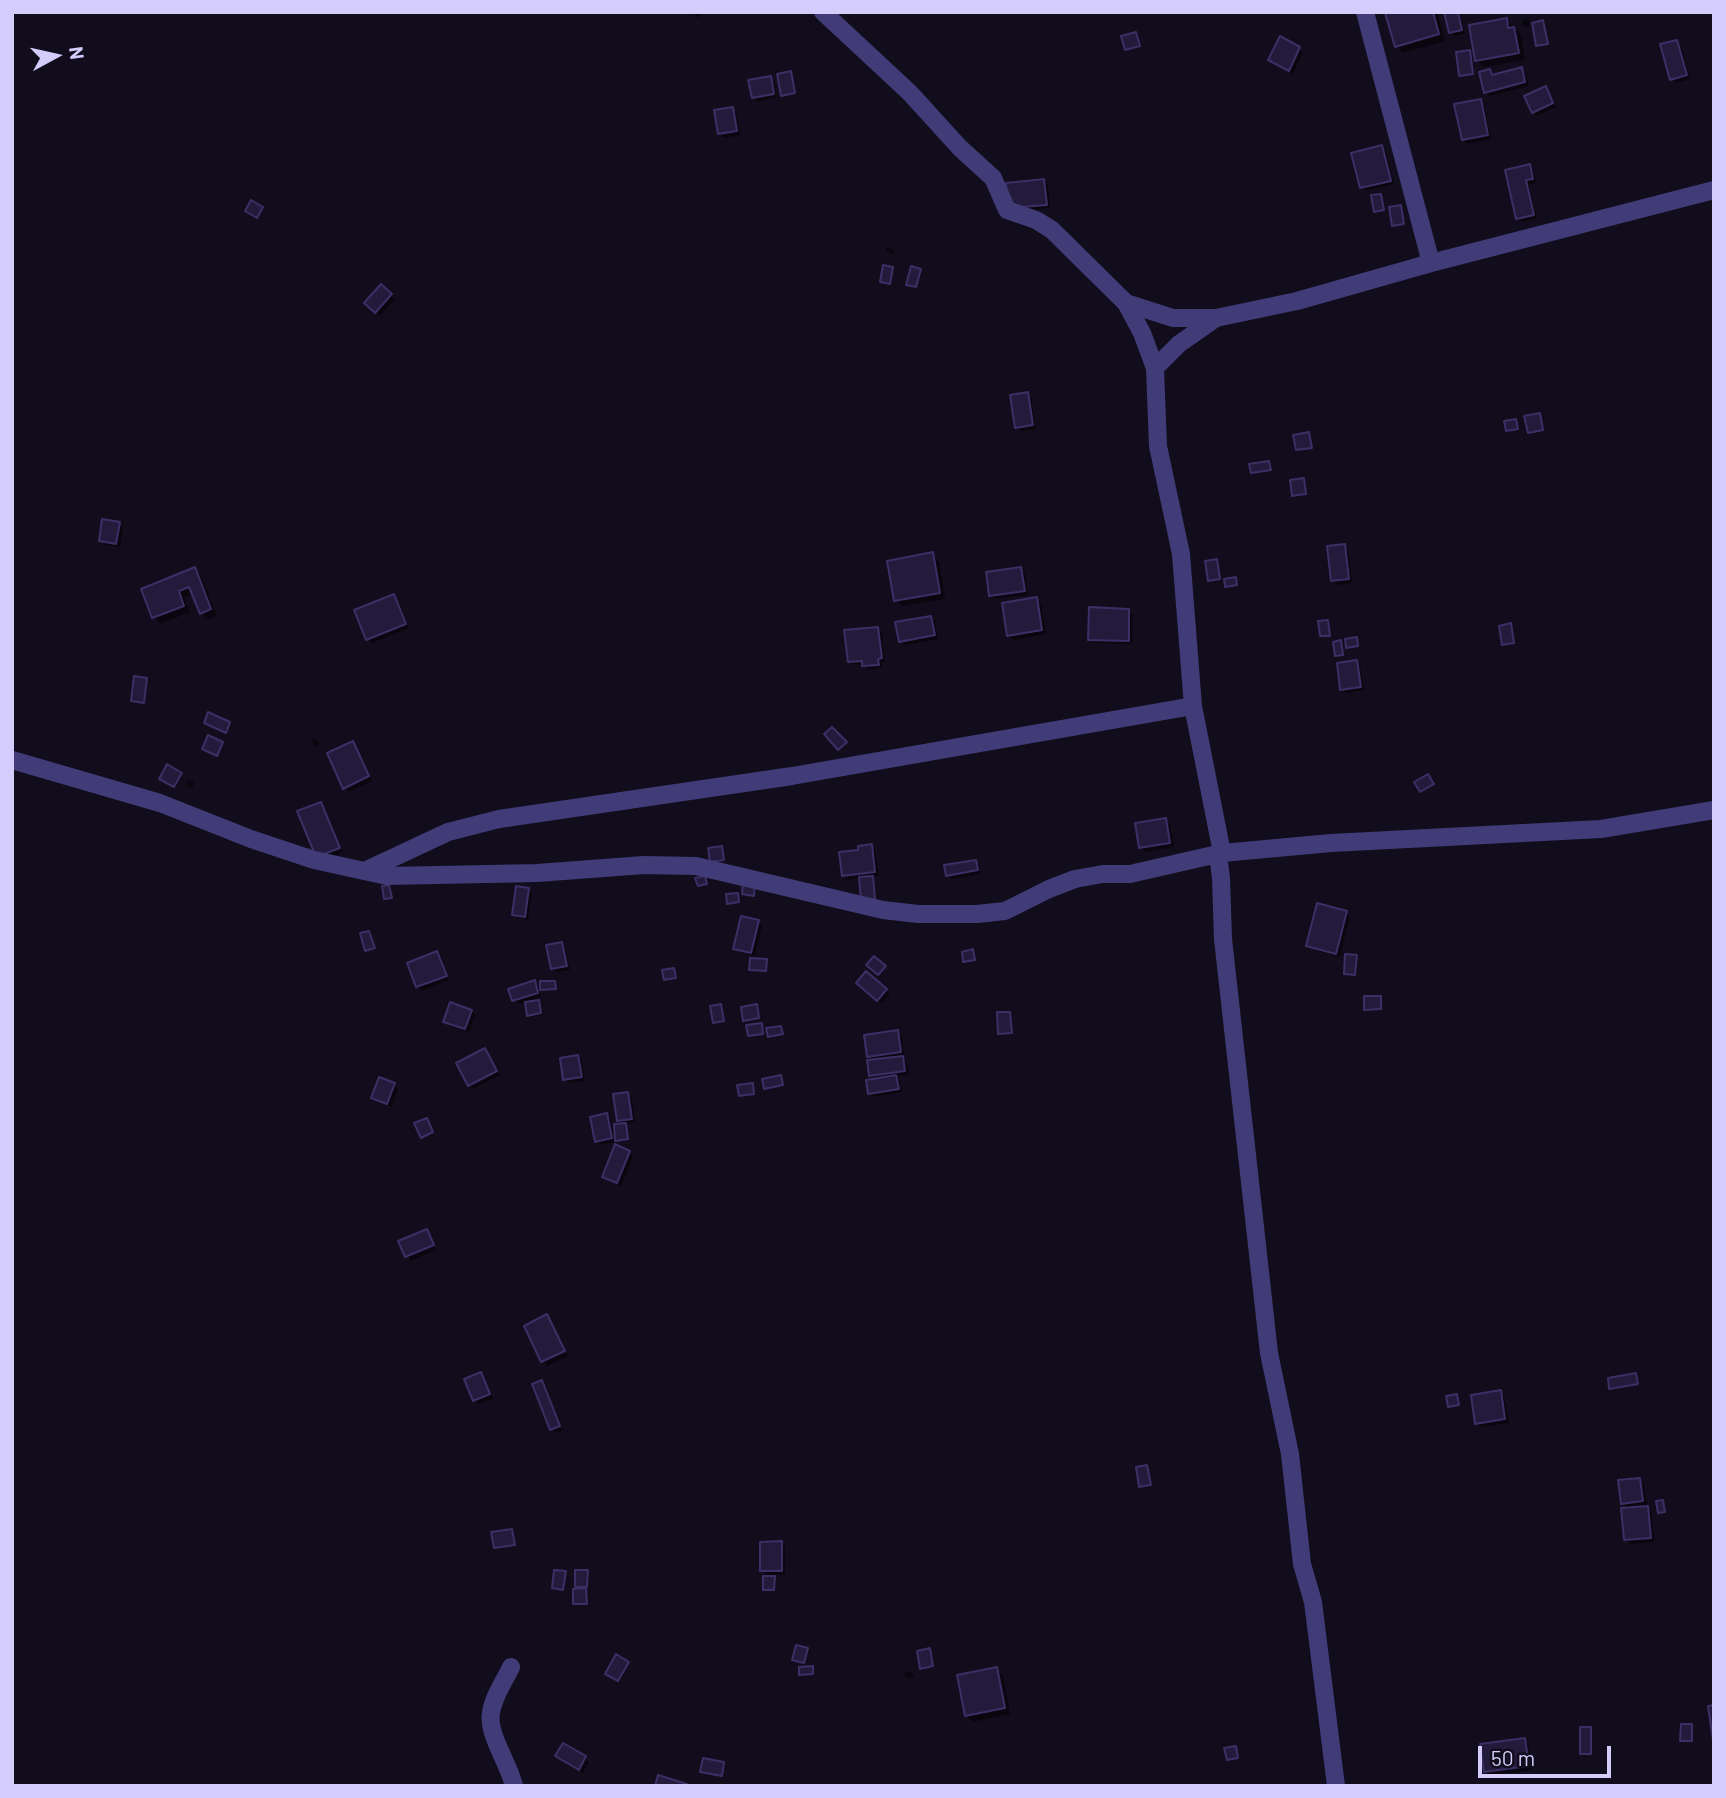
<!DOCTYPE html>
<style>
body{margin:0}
#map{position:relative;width:1726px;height:1798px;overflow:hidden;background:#110d1d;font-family:Barlow,sans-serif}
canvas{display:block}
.frame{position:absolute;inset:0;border:14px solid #d4cdfb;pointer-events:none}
.north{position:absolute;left:21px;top:21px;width:70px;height:70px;-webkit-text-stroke:5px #110d1d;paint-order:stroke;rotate:82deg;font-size:19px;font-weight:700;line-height:28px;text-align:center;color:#d4cdfb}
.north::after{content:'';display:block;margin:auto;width:24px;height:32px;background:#d4cdfb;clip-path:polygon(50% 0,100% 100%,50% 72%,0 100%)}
.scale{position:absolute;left:1478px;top:1746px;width:133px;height:32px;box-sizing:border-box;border:4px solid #d4cdfb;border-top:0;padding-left:9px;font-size:21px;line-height:24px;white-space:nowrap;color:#d4cdfb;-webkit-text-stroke:5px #110d1d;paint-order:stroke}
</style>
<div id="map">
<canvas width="1726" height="1798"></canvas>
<div class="frame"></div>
<div class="north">N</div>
<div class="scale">50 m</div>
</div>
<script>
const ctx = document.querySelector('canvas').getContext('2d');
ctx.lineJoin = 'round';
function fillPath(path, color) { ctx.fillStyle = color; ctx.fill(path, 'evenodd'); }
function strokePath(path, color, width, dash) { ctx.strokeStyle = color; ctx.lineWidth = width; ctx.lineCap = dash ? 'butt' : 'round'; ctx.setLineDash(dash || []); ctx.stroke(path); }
fillPath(new Path2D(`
 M 692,12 L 704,12 L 698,18 Z
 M 1393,12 L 1437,12 L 1445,41 L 1403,53 L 1396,46 L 1387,14 Z
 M 1445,12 L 1460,12 L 1465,34 L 1454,36 L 1450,32 Z
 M1522 23a4 4 0 1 1 8 0a4 4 0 1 1-8 0Z
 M 1506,20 L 1521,35 L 1525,60 L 1484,67 L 1477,60 Z
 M 1676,42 L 1681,46 L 1690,79 L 1676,83 L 1672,79 Z
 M 1299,48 L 1303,52 L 1293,74 L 1270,60 Z
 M 1521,69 L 1525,73 L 1529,86 L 1490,96 L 1485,92 L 1490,71 L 1494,75 Z
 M 770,78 L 774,82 L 777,97 L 757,102 L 753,97 Z
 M 1545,88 L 1556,107 L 1537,116 L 1533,112 Z
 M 1480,101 L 1484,105 L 1491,139 L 1467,144 L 1463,140 Z
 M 732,109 L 736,113 L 740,135 L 724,138 L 720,134 Z
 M 1381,147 L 1386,151 L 1394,184 L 1366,191 L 1362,187 Z
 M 1529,166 L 1533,170 L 1536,183 L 1529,184 L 1537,219 L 1522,222 L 1517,218 L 1507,171 Z
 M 1044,181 L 1048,185 L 1050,208 L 1014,212 Z
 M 887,247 L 895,251 L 893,255 L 886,251 Z
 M 381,286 L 395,299 L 380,316 L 366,303 Z
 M 1027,394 L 1031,398 L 1036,429 L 1021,431 L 1017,427 Z
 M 1303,479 L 1307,495 L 1296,497 L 1294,495 Z
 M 119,524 L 123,528 L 120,547 L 105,545 L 101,541 Z
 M 1344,546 L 1348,550 L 1352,583 L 1337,585 L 1333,581 Z
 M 932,554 L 939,561 L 945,599 L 902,606 L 895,600 Z
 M 194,569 L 201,576 L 217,616 L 208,619 L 201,613 L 194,594 L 184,597 L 190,612 L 160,624 L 154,617 Z
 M 1021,569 L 1025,573 L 1028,595 L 995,599 L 991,595 Z
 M 394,596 L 398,600 L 409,628 L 372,643 L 367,639 Z
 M 1037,599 L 1041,603 L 1046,634 L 1013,640 L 1009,635 Z
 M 1129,611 L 1133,615 L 1132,644 L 1094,643 L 1090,639 Z
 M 931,617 L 935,622 L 938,639 L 905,645 L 901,641 Z
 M 878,628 L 882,633 L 885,662 L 881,663 L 882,668 L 868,670 L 864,664 L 854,665 L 849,661 Z
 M 1356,662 L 1360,666 L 1364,690 L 1346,693 L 1342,689 Z
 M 146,679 L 145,703 L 134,702 L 133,701 Z
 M 315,738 L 320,744 L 316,747 L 311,740 Z
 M 353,743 L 372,781 L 349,792 L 345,788 Z
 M 181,774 L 183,776 L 176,788 L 162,780 Z
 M 188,780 L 194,782 L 192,789 L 186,786 Z
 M 320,804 L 325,808 L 343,852 L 322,861 Z
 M 1166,820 L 1170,824 L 1174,847 L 1145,852 L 1141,847 Z
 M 871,846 L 875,850 L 879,876 L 872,876 L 874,879 L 876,900 L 864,901 L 860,878 L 848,880 L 844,876 L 860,851 Z
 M 975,861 L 979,866 L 981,874 L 952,879 L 948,875 Z
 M 528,890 L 532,894 L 528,920 L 518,918 L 514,914 Z
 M 1346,912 L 1350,917 L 1340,957 L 1312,949 L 1308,945 Z
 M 758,922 L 762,926 L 755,956 L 739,952 L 735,948 Z
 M 561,944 L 565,948 L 570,970 L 557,972 L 552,968 Z
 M 437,953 L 441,957 L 449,980 L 422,991 L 418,987 L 409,964 Z
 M 866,973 L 890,994 L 882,1004 L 858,983 Z
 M 534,982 L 538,986 L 541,997 L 535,999 L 539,1003 L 542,1015 L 530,1017 L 526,1002 L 518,1004 L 514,1000 Z
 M 471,1011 L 475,1015 L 469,1032 L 449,1026 L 445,1021 Z
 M 897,1032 L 902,1036 L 904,1056 L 901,1056 L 907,1062 L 909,1075 L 895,1076 L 900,1081 L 902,1092 L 874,1097 L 870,1093 L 876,1080 L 870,1075 L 874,1061 L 869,1056 Z
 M 485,1050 L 500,1075 L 473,1089 L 469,1085 Z
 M 578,1057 L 582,1061 L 585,1081 L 569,1083 L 565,1079 Z
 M 781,1077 L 784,1086 L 766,1088 Z
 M 380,1079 L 398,1089 L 392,1107 L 373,1097 Z
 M 628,1094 L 632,1098 L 635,1122 L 625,1124 L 627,1126 L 628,1138 L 617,1139 L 624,1125 L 618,1120 Z
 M 606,1115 L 610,1119 L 615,1142 L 601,1145 L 597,1141 Z
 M 629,1152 L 633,1156 L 621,1186 L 608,1180 L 604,1176 Z
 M 426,1231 L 436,1250 L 411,1261 L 401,1242 Z
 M 547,1316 L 568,1356 L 547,1366 L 526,1326 Z
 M 480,1374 L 485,1379 L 493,1399 L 478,1404 L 474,1400 Z
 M 1636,1375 L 1639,1385 L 1611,1388 Z
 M 542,1382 L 546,1386 L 562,1431 L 555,1433 L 551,1429 Z
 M 1500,1392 L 1504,1396 L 1509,1423 L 1481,1427 L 1477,1423 Z
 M 1147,1467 L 1152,1486 L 1142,1488 L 1141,1486 Z
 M 1640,1479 L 1644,1484 L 1647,1507 L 1651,1512 L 1654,1542 L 1630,1544 L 1626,1539 L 1629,1509 L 1622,1503 Z
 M 781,1543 L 785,1547 L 785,1575 L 771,1575 L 775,1579 L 775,1591 L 766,1591 L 764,1590 L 770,1578 L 762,1570 Z
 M 587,1572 L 588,1588 L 583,1588 L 587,1592 L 587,1605 L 577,1605 L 575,1603 L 581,1590 L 577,1586 Z
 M 628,1663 L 629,1665 L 620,1681 L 609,1675 Z
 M 996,1669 L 1003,1676 L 1010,1714 L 973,1722 L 966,1715 Z
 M 911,1671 L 914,1677 L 906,1679 L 904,1673 Z
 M 1524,1740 L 1528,1744 L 1532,1770 L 1490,1776 L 1486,1771 Z
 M 563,1745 L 589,1762 L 583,1773 L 557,1756 Z`), '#0007');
const building = new Path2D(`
 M 1433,12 L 1439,34 L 1395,47 L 1385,13 Z
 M 1444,12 L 1458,12 L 1462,30 L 1449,33 Z
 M 1507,18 L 1508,28 L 1514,27 L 1519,53 L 1475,61 L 1469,25 Z
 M 1543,20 L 1548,44 L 1536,46 L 1532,23 Z
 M 1136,32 L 1140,46 L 1125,50 L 1121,36 Z
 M 1280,36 L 1300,47 L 1289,71 L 1268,60 Z
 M 1677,40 L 1687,75 L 1670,80 L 1660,44 Z
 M 1470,50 L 1473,74 L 1459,76 L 1456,52 Z
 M 1522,67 L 1525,82 L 1484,93 L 1479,72 L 1490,69 L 1492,75 Z
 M 791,71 L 795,93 L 781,96 L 777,74 Z
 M 771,76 L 774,94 L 752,98 L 748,80 Z
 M 1546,86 L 1553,103 L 1532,113 L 1524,96 Z
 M 1481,99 L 1488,135 L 1462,140 L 1454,104 Z
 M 733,107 L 737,131 L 718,134 L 714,110 Z
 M 1382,145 L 1391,181 L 1360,188 L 1351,153 Z
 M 1530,164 L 1533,179 L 1526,180 L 1534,215 L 1516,219 L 1505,170 Z
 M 1044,179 L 1047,205 L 1009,208 L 1006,183 Z
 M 1381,194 L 1384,210 L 1374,212 L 1371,195 Z
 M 251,200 L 263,207 L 257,218 L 245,211 Z
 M 1401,205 L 1404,224 L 1392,226 L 1389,207 Z
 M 883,265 L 893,267 L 890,284 L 880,282 Z
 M 911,266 L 921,269 L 916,287 L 906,285 Z
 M 381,284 L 392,294 L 375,313 L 364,303 Z
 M 1028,392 L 1033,425 L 1015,428 L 1010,395 Z
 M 1540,413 L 1543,430 L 1528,433 L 1524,416 Z
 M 1516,419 L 1518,429 L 1506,431 L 1504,421 Z
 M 1309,432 L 1312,448 L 1296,450 L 1293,435 Z
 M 1269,461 L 1271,470 L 1251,473 L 1249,464 Z
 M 1304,478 L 1306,494 L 1292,496 L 1290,480 Z
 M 102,519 L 120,522 L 116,544 L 99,541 Z
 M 1345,544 L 1349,579 L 1331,581 L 1327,546 Z
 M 933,552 L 940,593 L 894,601 L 887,561 Z
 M 1217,559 L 1220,579 L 1208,581 L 1205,561 Z
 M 195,567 L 211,609 L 200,614 L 189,587 L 179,591 L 184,606 L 152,618 L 141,589 Z
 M 1021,567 L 1025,591 L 989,596 L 986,572 Z
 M 1236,577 L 1237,585 L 1225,587 L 1224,579 Z
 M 394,594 L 406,624 L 366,640 L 354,610 Z
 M 1037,597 L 1042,630 L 1007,636 L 1002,603 Z
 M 1089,607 L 1129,609 L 1129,641 L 1088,640 Z
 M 931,616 L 935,635 L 899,642 L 895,622 Z
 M 1328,620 L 1330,636 L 1320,636 L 1318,621 Z
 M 1511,623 L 1514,643 L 1502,645 L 1499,626 Z
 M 878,627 L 882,658 L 878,659 L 879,665 L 862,666 L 862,661 L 848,662 L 844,630 Z
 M 1357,637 L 1358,646 L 1346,648 L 1345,639 Z
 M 1341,640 L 1343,655 L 1335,656 L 1333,642 Z
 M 1357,660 L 1361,687 L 1340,690 L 1337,663 Z
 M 134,676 L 147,678 L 144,703 L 131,701 Z
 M 208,712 L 230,722 L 226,733 L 204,723 Z
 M 832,727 L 847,742 L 838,750 L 824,734 Z
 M 208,735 L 223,742 L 217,756 L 202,749 Z
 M 353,741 L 369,776 L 343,789 L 327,753 Z
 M 167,764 L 182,773 L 174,787 L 159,779 Z
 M 1428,774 L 1434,784 L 1420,792 L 1414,782 Z
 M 321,802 L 340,848 L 316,857 L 297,811 Z
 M 1166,818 L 1170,843 L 1139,848 L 1135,823 Z
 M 872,844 L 875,872 L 842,876 L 839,852 L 858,850 L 858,846 Z
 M 722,846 L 724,860 L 710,862 L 708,848 Z
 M 976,860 L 978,870 L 946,876 L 944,865 Z
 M 705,876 L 707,884 L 698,886 L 695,878 Z
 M 873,876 L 875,899 L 861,901 L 859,877 Z
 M 743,881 L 755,882 L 754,896 L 742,894 Z
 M 389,885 L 392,898 L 384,899 L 382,886 Z
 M 516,886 L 529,888 L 525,917 L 512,915 Z
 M 738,893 L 739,902 L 727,904 L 726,894 Z
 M 1317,903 L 1347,911 L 1336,954 L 1306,946 Z
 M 741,916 L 759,920 L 751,953 L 733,949 Z
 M 369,931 L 375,948 L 365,951 L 360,933 Z
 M 562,942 L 567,966 L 551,969 L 546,945 Z
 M 973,949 L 975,960 L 963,962 L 962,952 Z
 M 437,951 L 447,976 L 416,987 L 407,963 Z
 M 1345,954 L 1357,955 L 1355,975 L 1344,974 Z
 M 874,956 L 886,966 L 878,975 L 866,965 Z
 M 750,958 L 767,959 L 766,971 L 749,970 Z
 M 674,968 L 676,978 L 664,980 L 662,970 Z
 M 866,971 L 887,989 L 877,1001 L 856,983 Z
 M 535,980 L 538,993 L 512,1001 L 508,989 Z
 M 540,981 L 555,981 L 556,989 L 540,990 Z
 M 1364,996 L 1381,996 L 1381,1009 L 1364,1010 Z
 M 539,1000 L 541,1013 L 527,1016 L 525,1002 Z
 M 450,1002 L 472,1010 L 465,1029 L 443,1022 Z
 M 721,1004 L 724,1021 L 713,1023 L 710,1006 Z
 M 757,1004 L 759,1018 L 743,1021 L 741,1007 Z
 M 997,1012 L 1010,1012 L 1012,1033 L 998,1034 Z
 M 762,1023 L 763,1034 L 748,1036 L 746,1025 Z
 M 781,1026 L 783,1034 L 768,1037 L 766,1028 Z
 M 898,1030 L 901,1052 L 867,1057 L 864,1035 Z
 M 485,1048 L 497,1071 L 468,1086 L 456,1063 Z
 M 578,1055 L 582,1077 L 563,1080 L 560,1058 Z
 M 903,1056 L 905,1071 L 869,1076 L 867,1060 Z
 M 781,1075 L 783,1085 L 764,1089 L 762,1079 Z
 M 896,1075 L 899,1089 L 868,1094 L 866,1080 Z
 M 379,1077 L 395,1083 L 387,1104 L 371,1098 Z
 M 753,1083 L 754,1094 L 739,1096 L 737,1085 Z
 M 628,1092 L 632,1119 L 617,1121 L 613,1094 Z
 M 607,1113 L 612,1138 L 595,1142 L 590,1117 Z
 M 427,1118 L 433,1132 L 421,1138 L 414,1123 Z
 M 626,1123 L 628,1139 L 615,1141 L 614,1124 Z
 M 615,1144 L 630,1151 L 617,1183 L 602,1177 Z
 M 427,1229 L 434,1245 L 405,1257 L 398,1241 Z
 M 547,1314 L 565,1351 L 541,1362 L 524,1326 Z
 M 481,1372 L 490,1394 L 473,1401 L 464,1379 Z
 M 1636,1373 L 1638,1384 L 1609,1389 L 1608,1378 Z
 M 542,1380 L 560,1426 L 550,1430 L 532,1384 Z
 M 1501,1390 L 1505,1419 L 1475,1424 L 1471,1395 Z
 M 1457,1394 L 1459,1405 L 1448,1407 L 1446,1396 Z
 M 1147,1465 L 1151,1485 L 1139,1487 L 1136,1467 Z
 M 1640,1478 L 1643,1501 L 1621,1504 L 1618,1480 Z
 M 1663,1500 L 1665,1512 L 1658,1513 L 1656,1501 Z
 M 1648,1506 L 1651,1538 L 1624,1540 L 1621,1508 Z
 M 512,1529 L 515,1545 L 494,1548 L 491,1532 Z
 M 782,1541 L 782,1571 L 760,1571 L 760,1542 Z
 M 554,1570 L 566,1571 L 563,1590 L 552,1588 Z
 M 575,1570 L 588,1570 L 587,1587 L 575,1587 Z
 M 763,1576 L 775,1576 L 774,1590 L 763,1590 Z
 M 586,1588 L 587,1604 L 573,1604 L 573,1589 Z
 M 796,1645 L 808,1648 L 804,1663 L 792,1660 Z
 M 930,1648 L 933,1666 L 920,1669 L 917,1651 Z
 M 616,1654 L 629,1662 L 618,1681 L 605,1674 Z
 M 813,1666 L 813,1674 L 799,1675 L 799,1667 Z
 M 997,1667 L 1005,1708 L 965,1716 L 957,1675 Z
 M 1714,1705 L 1714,1740 L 1713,1740 L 1708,1706 Z
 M 1681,1724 L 1692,1724 L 1692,1741 L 1680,1741 Z
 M 1580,1727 L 1591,1727 L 1591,1754 L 1580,1754 Z
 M 1525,1738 L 1529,1766 L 1484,1772 L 1480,1744 Z
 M 563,1743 L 586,1756 L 579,1770 L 555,1756 Z
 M 1236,1746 L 1238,1758 L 1227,1760 L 1224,1748 Z
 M 703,1758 L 724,1762 L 722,1776 L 700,1772 Z
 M 658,1775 L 687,1784 L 686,1786 L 655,1786 Z`);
fillPath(building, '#231b3c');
strokePath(building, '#3c2f66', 2);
strokePath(new Path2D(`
 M 823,12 L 910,93 L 960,148 L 993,178 L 1007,210 L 1036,220 L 1052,230 L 1126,303 L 1142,333 L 1155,368 L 1158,446 L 1181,554 L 1193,706 L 1222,853
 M 1365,12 L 1431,263
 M 1126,303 L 1173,318 L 1216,318 L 1297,301 L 1431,263 L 1714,190
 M 1155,368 L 1179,344 L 1216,318
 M 12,760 L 160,803 L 251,839 L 314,860 L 387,876 L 537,873 L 644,865 L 696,866 L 883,910 L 918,914 L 977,914 L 1005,911 L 1049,889 L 1075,879 L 1103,874 L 1130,874 L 1222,853 L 1331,843 L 1601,829 L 1714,810
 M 1218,854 L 1221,878 L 1223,939 L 1269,1353 L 1290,1454 L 1302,1564 L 1313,1602 L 1336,1786
 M 367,870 L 448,832 L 499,819 L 792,776 L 1193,706
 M 511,1667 C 504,1682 493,1697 491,1713 C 487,1733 509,1764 514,1786`), '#413c78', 18);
</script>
